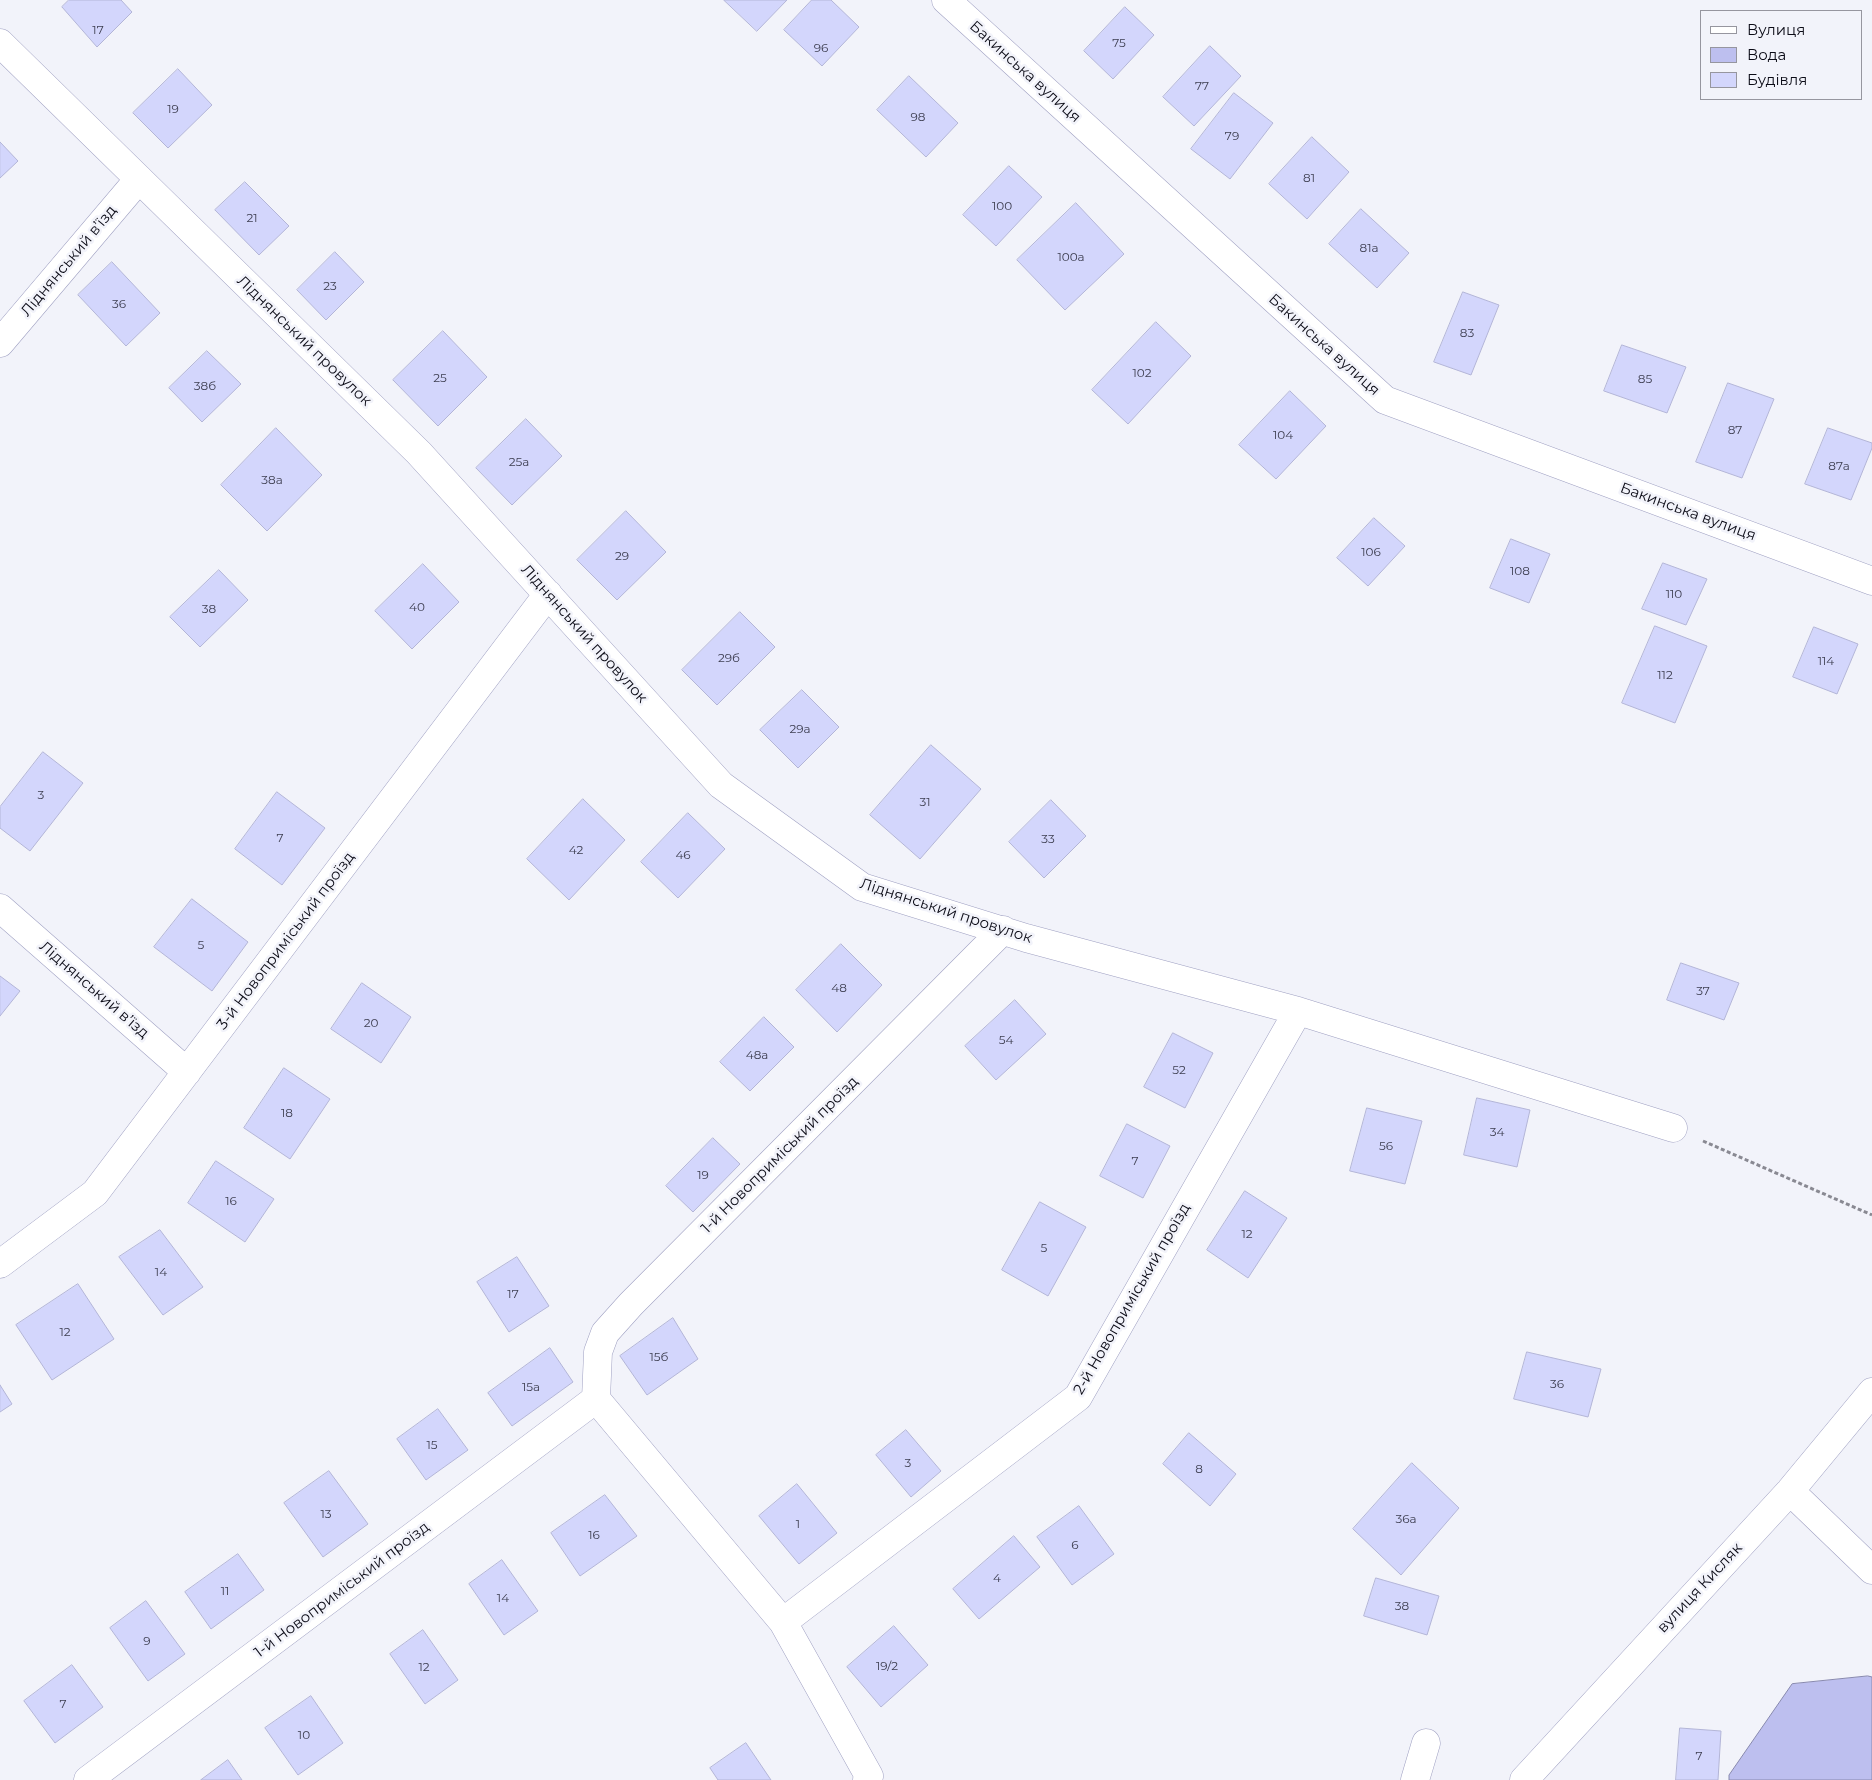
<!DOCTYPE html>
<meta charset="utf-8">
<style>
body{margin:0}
#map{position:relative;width:1872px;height:1780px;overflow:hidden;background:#f2f3fa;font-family:Montserrat,sans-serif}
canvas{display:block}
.legend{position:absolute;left:1700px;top:10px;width:162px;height:90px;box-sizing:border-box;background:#f2f3fa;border:1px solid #96969f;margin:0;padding:6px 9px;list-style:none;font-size:15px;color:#0b0b16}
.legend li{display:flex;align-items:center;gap:10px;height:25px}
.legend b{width:25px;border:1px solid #96969f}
</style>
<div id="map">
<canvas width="1872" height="1780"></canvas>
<ul class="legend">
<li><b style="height:6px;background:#fff"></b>Вулиця</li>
<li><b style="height:14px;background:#bdbfef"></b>Вода</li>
<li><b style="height:14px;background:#d3d6fc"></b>Будівля</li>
</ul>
</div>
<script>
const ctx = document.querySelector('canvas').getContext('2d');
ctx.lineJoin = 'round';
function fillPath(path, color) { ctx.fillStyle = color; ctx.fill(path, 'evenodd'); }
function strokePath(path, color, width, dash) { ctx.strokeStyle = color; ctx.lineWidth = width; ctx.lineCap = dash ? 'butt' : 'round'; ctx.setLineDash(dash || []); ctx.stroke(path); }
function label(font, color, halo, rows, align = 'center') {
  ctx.font = font + ' Montserrat,sans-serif'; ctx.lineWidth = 5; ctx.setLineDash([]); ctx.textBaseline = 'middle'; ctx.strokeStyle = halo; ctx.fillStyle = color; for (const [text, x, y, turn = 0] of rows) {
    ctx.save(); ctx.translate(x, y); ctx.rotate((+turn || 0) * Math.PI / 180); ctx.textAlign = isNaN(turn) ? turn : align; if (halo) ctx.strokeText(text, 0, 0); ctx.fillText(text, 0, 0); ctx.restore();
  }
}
const water = new Path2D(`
 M 1868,1676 L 1872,1677 L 1872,1780 L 1729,1780 L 1729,1775 L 1792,1684 Z`);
fillPath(water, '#bdbfef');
strokePath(water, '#8889ae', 1);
const building = new Path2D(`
 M 69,0 L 121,0 L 132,12 L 97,47 L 62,7 Z
 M 724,0 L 787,0 L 757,31 Z
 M 812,0 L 831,0 L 859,27 L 822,66 L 784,30 Z
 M 1125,7 L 1154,35 L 1113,79 L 1084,51 Z
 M 1210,46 L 1241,76 L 1194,126 L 1163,97 Z
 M 178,69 L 212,105 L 168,148 L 133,113 Z
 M 909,76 L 958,123 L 926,157 L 877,110 Z
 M 1234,93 L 1273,123 L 1230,179 L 1191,149 Z
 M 1312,137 L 1349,172 L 1307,219 L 1269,184 Z
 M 0,142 L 18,161 L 0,178 Z
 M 1009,166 L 1042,197 L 996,246 L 963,215 Z
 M 245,182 L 289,226 L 259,255 L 215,210 Z
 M 1076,203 L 1124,254 L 1065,310 L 1017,260 Z
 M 1361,209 L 1409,253 L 1377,288 L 1329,244 Z
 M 335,252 L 364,282 L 326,320 L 297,290 Z
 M 112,262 L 160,313 L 126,346 L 78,295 Z
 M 1463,292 L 1499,305 L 1471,375 L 1434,362 Z
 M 1156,322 L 1191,356 L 1128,424 L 1092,390 Z
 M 443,331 L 487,377 L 438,426 L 393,380 Z
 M 1622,345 L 1686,367 L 1667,413 L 1604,391 Z
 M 207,351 L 241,384 L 202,422 L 169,388 Z
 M 1728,383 L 1774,399 L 1742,478 L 1696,462 Z
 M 1290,391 L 1326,426 L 1276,479 L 1239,445 Z
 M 526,419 L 562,456 L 512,505 L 476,468 Z
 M 276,428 L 322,475 L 267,531 L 221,485 Z
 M 1828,428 L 1872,443 L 1872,448 L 1851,500 L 1805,484 Z
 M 626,511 L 666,552 L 617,600 L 577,560 Z
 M 1374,518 L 1405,546 L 1368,586 L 1337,558 Z
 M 1511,539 L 1550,554 L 1529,603 L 1490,588 Z
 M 1663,563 L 1707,579 L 1686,625 L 1642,609 Z
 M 423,564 L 459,602 L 412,649 L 375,611 Z
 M 219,570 L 248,600 L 200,647 L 170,617 Z
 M 740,612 L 775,647 L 717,705 L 682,670 Z
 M 1655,626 L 1707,646 L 1675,723 L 1622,703 Z
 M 1814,627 L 1858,644 L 1837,694 L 1793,677 Z
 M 802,690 L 839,727 L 798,768 L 760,730 Z
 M 931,745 L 981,789 L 920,859 L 870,815 Z
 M 43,752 L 83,783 L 30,851 L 0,828 L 0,807 Z
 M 277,792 L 325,828 L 282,885 L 235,849 Z
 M 583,799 L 625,840 L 569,900 L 527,859 Z
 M 1051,800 L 1086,836 L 1044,878 L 1009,842 Z
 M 688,813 L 725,849 L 678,898 L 641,862 Z
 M 192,899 L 248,942 L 212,991 L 154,947 Z
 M 841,944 L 882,985 L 837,1032 L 796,990 Z
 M 1681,963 L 1739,983 L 1724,1020 L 1667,1000 Z
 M 0,976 L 20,991 L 0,1016 Z
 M 362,983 L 411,1017 L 381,1063 L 331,1029 Z
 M 1015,1000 L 1046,1034 L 996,1080 L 965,1046 Z
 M 764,1017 L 794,1047 L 750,1091 L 720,1062 Z
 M 1173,1033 L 1213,1053 L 1185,1108 L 1144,1087 Z
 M 284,1068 L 330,1099 L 290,1159 L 244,1128 Z
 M 1477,1098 L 1530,1110 L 1517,1167 L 1464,1155 Z
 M 1367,1108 L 1422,1121 L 1405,1184 L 1350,1171 Z
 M 1127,1124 L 1170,1146 L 1143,1198 L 1100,1176 Z
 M 713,1138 L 740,1164 L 693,1212 L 666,1186 Z
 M 216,1161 L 274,1199 L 245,1242 L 188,1203 Z
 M 1245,1191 L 1287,1218 L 1248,1278 L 1207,1250 Z
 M 1040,1202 L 1086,1227 L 1048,1296 L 1002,1270 Z
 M 160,1230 L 203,1287 L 163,1315 L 119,1257 Z
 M 517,1257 L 549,1306 L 509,1332 L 477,1282 Z
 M 78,1284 L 114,1339 L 52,1380 L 16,1325 Z
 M 673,1318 L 698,1359 L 647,1395 L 620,1356 Z
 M 550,1348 L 573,1382 L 512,1426 L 488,1393 Z
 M 1527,1352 L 1601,1369 L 1588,1417 L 1514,1399 Z
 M 0,1385 L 12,1404 L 0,1412 Z
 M 438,1409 L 468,1450 L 426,1480 L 397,1439 Z
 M 906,1430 L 941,1471 L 911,1497 L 876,1455 Z
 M 1189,1433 L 1236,1474 L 1210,1506 L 1163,1464 Z
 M 1412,1463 L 1459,1508 L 1401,1575 L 1353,1529 Z
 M 329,1471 L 368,1524 L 323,1557 L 284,1503 Z
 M 797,1484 L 837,1533 L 799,1564 L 759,1516 Z
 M 605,1495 L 637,1536 L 580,1576 L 551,1533 Z
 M 1079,1506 L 1114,1554 L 1072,1585 L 1037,1537 Z
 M 1014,1536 L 1040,1567 L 979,1619 L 953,1589 Z
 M 238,1554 L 264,1590 L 211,1629 L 185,1592 Z
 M 502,1560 L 538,1611 L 504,1635 L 469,1584 Z
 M 1376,1578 L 1439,1596 L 1427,1635 L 1364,1616 Z
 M 146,1601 L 185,1654 L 148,1681 L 110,1628 Z
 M 894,1626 L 928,1665 L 881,1707 L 847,1667 Z
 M 423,1630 L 458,1680 L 425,1704 L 390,1654 Z
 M 72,1665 L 103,1707 L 55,1743 L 24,1701 Z
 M 311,1696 L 343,1743 L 298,1775 L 265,1728 Z
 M 1680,1728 L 1721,1731 L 1718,1780 L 1676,1780 Z
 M 746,1743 L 771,1780 L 718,1780 L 710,1768 Z
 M 228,1760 L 242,1780 L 201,1780 Z`);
fillPath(building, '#d3d6fc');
strokePath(building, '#b3b5d7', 1);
const street = new Path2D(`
 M 946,0 L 1385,400 L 1872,581
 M 0,43 L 419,453 L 721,785 L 862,887 L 1026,938 L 1298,1011 L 1673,1128
 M 0,343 L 139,179
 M 0,908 L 187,1072
 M 0,1264 L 95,1193 L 548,594
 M 596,1399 L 598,1352 L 605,1333 L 631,1304 L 1003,930
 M 1790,1491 L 1872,1570
 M 783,1622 L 1078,1397 L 1298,1011
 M 88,1780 L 596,1399 L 783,1622 L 869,1776 L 867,1780
 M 1415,1780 L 1426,1743
 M 1524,1780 L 1790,1491 L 1872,1392`);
strokePath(street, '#9fa0c2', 29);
strokePath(new Path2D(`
 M 1703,1141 L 1872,1215`), '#898992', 3, [4, 2.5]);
strokePath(street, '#fff', 28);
label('12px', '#3d3e50', null, [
 ["17",98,30],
 ["75",1119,43],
 ["96",821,48],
 ["77",1202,86],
 ["19",173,109],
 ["98",918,117],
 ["79",1232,136],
 ["81",1309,178],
 ["100",1002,206],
 ["21",252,218],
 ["81а",1369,248],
 ["100а",1071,257],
 ["23",330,286],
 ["36",119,304],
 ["83",1467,333],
 ["102",1142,373],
 ["25",440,378],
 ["85",1645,379],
 ["38б",205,386],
 ["87",1735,430],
 ["104",1283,435],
 ["25а",519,462],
 ["87а",1839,466],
 ["38а",272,480],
 ["106",1371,552],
 ["29",622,556],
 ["108",1520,571],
 ["110",1674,594],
 ["40",417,607],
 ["38",209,609],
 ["29б",729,658],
 ["114",1826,661],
 ["112",1665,675],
 ["29а",800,729],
 ["3",41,795],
 ["31",925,802],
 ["7",280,838],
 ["33",1048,839],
 ["42",576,850],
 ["46",683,855],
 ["5",201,945],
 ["48",839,988],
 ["37",1703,991],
 ["20",371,1023],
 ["54",1006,1040],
 ["48а",757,1055],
 ["52",1179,1070],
 ["18",287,1113],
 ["34",1497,1132],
 ["56",1386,1146],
 ["7",1135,1161],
 ["19",703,1175],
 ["16",231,1201],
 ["12",1247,1234],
 ["5",1044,1248],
 ["14",161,1272],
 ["17",513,1294],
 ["12",65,1332],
 ["15б",659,1357],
 ["36",1557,1384],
 ["15а",531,1387],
 ["15",432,1445],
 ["3",908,1463],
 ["8",1199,1469],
 ["13",326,1514],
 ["36а",1406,1519],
 ["1",798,1524],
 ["16",594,1535],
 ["6",1075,1545],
 ["4",997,1578],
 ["11",225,1591],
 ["14",503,1598],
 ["38",1402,1606],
 ["9",147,1641],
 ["19/2",887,1666],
 ["12",424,1667],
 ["7",63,1704],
 ["10",304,1735],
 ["7",1699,1756]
]);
label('15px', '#0b0b16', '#f2f3fa', [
 ["Бакинська вулиця",1025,72,42],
 ["Ліднянський в’їзд",69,261,-50],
 ["Ліднянський провулок",304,341,44],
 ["Бакинська вулиця",1324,345,42],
 ["Бакинська вулиця",1688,512,20],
 ["Ліднянський провулок",584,634,48],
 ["Ліднянський провулок",946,911,18],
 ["3-й Новоприміський проїзд",286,941,-53],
 ["Ліднянський в’їзд",94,990,41],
 ["1-й Новоприміський проїзд",780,1155,-45],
 ["2-й Новоприміський проїзд",1132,1299,-60],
 ["вулиця Кисляк",1700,1588,-47],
 ["1-й Новоприміський проїзд",342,1590,-37]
]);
</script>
